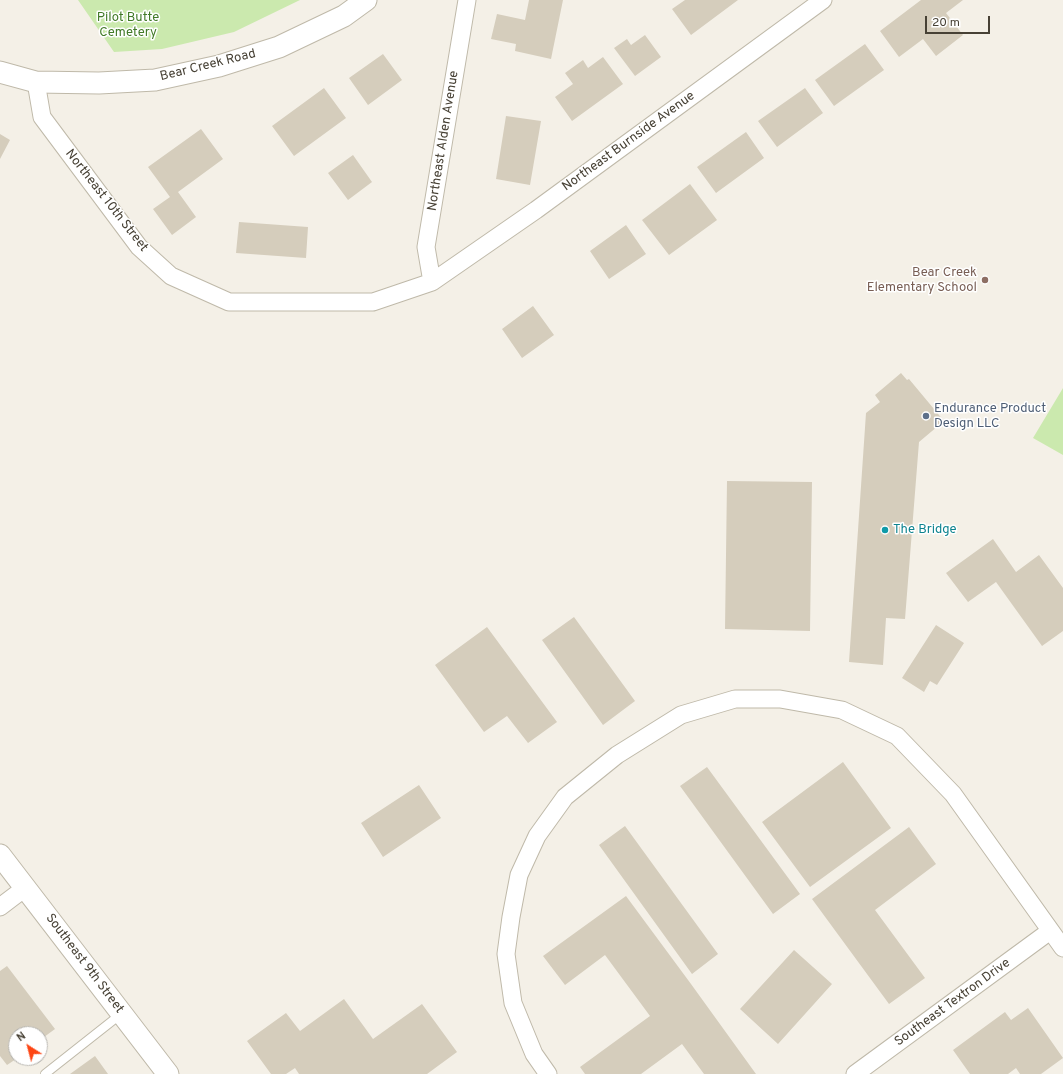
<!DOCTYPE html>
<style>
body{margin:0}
#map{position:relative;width:1063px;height:1074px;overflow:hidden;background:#f4f0e7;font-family:Overpass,sans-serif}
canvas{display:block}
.north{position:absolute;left:8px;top:1026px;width:40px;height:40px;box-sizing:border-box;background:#fff;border:1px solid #b5b3ae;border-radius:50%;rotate:324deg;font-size:11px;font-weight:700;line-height:16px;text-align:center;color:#474135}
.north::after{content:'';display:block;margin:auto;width:14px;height:18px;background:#fd4614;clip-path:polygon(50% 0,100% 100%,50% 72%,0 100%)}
.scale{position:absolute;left:925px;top:16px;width:65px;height:18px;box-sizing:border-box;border:2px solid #474135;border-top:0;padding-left:5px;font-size:12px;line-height:14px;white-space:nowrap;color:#474135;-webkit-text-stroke:3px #fff;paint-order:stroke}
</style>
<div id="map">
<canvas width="1063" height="1074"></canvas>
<div class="north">N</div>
<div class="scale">20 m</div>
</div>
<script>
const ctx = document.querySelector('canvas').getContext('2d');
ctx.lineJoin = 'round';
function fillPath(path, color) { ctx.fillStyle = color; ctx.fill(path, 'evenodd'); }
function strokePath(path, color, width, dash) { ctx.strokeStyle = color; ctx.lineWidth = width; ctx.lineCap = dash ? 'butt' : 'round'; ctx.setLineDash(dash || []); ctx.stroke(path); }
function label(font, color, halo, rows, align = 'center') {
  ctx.font = font + ' Overpass,sans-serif'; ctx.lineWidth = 3; ctx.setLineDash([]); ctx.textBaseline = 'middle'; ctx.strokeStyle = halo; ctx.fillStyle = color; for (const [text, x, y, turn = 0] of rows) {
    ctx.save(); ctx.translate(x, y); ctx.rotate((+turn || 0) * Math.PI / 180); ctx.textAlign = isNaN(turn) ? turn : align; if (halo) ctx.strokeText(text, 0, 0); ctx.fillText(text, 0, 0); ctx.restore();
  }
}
fillPath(new Path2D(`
 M 78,0 L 300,0 L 234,32 L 162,49 L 114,52 Z
 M 1063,388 L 1063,455 L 1033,438 Z`), '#cbe9ae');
fillPath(new Path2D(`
 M 529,0 L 563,0 L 551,59 L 515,51 L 516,44 L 491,39 L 497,14 L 525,20 Z
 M 685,0 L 738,0 L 691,35 L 672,9 Z
 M 921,0 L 963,0 L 946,13 L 963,35 L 936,56 L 923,39 L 899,57 L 880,31 Z
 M 645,35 L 661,57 L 635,76 L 614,48 L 627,39 L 631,45 Z
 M 865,44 L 884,70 L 834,106 L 815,80 Z
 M 383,54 L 402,80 L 368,105 L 349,78 Z
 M 603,57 L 623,84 L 572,121 L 555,97 L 573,84 L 565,73 L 583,60 L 588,68 Z
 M 324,88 L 346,118 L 294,156 L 272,126 Z
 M 805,88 L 823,113 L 777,147 L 758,121 Z
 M 506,116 L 541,121 L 530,185 L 496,179 Z
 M 201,129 L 223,159 L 178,192 L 196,217 L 172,235 L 153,209 L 170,197 L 148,167 Z
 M 746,132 L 764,158 L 716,193 L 697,167 Z
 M 0,134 L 10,140 L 0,159 Z
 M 353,155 L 372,182 L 348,200 L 328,173 Z
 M 690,184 L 717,220 L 669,255 L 642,220 Z
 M 239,222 L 308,227 L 306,258 L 236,253 Z
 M 626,225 L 646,254 L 609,279 L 590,251 Z
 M 533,306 L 554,335 L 522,358 L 502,329 Z
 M 901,373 L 907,380 L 909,379 L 944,421 L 919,442 L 905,619 L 886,618 L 883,665 L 849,662 L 866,413 L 880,402 L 875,395 Z
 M 727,481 L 812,482 L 810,631 L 725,629 Z
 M 993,539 L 1016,572 L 1039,555 L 1063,588 L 1063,631 L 1042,646 L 996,582 L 968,602 L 946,573 Z
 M 574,617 L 635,701 L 603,725 L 542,640 Z
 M 936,625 L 964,643 L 937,685 L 930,681 L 924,692 L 902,678 Z
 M 487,627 L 557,722 L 528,743 L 507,716 L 484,732 L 435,665 Z
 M 843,762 L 891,828 L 810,887 L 762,822 Z
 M 707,767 L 800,894 L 773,914 L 680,786 Z
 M 419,785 L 441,818 L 383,857 L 361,823 Z
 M 625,826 L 718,954 L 692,974 L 599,845 Z
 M 909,827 L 936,864 L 875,910 L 925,978 L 889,1004 L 812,899 Z
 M 626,896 L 691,984 L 756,1074 L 704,1074 L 682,1044 L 641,1074 L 585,1074 L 580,1067 L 650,1016 L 605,955 L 565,985 L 543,956 Z
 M 794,950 L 832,984 L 778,1044 L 740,1009 Z
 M 7,966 L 55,1029 L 40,1040 L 40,1034 L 16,1034 L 16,1059 L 7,1065 L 0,1056 L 0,971 Z
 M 344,999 L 373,1039 L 422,1004 L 457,1052 L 427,1074 L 299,1074 L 295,1068 L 286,1074 L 271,1074 L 247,1041 L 286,1013 L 300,1031 Z
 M 1028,1008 L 1063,1058 L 1041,1074 L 1020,1074 L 1016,1068 L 1008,1074 L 970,1074 L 953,1050 L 1005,1012 L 1011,1020 Z
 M 95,1056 L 108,1074 L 70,1074 Z`), '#d5cdbc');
const service = new Path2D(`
 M 45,1074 L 121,1014`);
const minor = new Path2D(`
 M 36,82 L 42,117 L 139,247 L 171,276 L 229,302 L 373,302 L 432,282 L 536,210 L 823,0
 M 432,282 L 426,247 L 467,0
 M 0,907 L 25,888
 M 548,1074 L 534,1054 L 513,1003 L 506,954 L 511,917 L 519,875 L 537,836 L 565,797 L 617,755 L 681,715 L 735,699 L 780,699 L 842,710 L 897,736 L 953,794 L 1063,948
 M 855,1074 L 1050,931`);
const tertiary = new Path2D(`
 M 0,72 L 36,82 L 99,83 L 155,80 L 219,66 L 279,47 L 344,16 L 366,0
 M 0,855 L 168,1074`);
strokePath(service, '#bfb9a9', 10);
strokePath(minor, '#bfb9a9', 19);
strokePath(tertiary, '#bfb9a9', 23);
strokePath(service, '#fff', 8);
strokePath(minor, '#fff', 17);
strokePath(tertiary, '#fff', 21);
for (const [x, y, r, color] of [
 [985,280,4,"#8d6e63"],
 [926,416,4,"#5c6f8a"],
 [885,530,4,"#0f9aa8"]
]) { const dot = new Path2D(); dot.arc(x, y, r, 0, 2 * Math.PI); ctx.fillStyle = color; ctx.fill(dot); strokePath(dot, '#fff', 1.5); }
label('13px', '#417a27', '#fff', [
 ["Pilot Butte",128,18],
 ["Cemetery",128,33]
]);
label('13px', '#474135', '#fff', [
 ["Bear Creek Road",208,66,-14],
 ["Northeast Alden Avenue",444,141,-81],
 ["Northeast Burnside Avenue",629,142,-36],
 ["Northeast 10th Street",106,201,52],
 ["Southeast 9th Street",84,964,53],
 ["Southeast Textron Drive",953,1003,-36]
]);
label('13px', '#785e54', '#fff', [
 ["Bear Creek",977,273],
 ["Elementary School",977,288]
], 'right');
label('13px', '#4e5e75', '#fff', [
 ["Endurance Product",934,409],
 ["Design LLC",934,424]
], 'left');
label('13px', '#0d838f', '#fff', [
 ["The Bridge",893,530]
], 'left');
</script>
